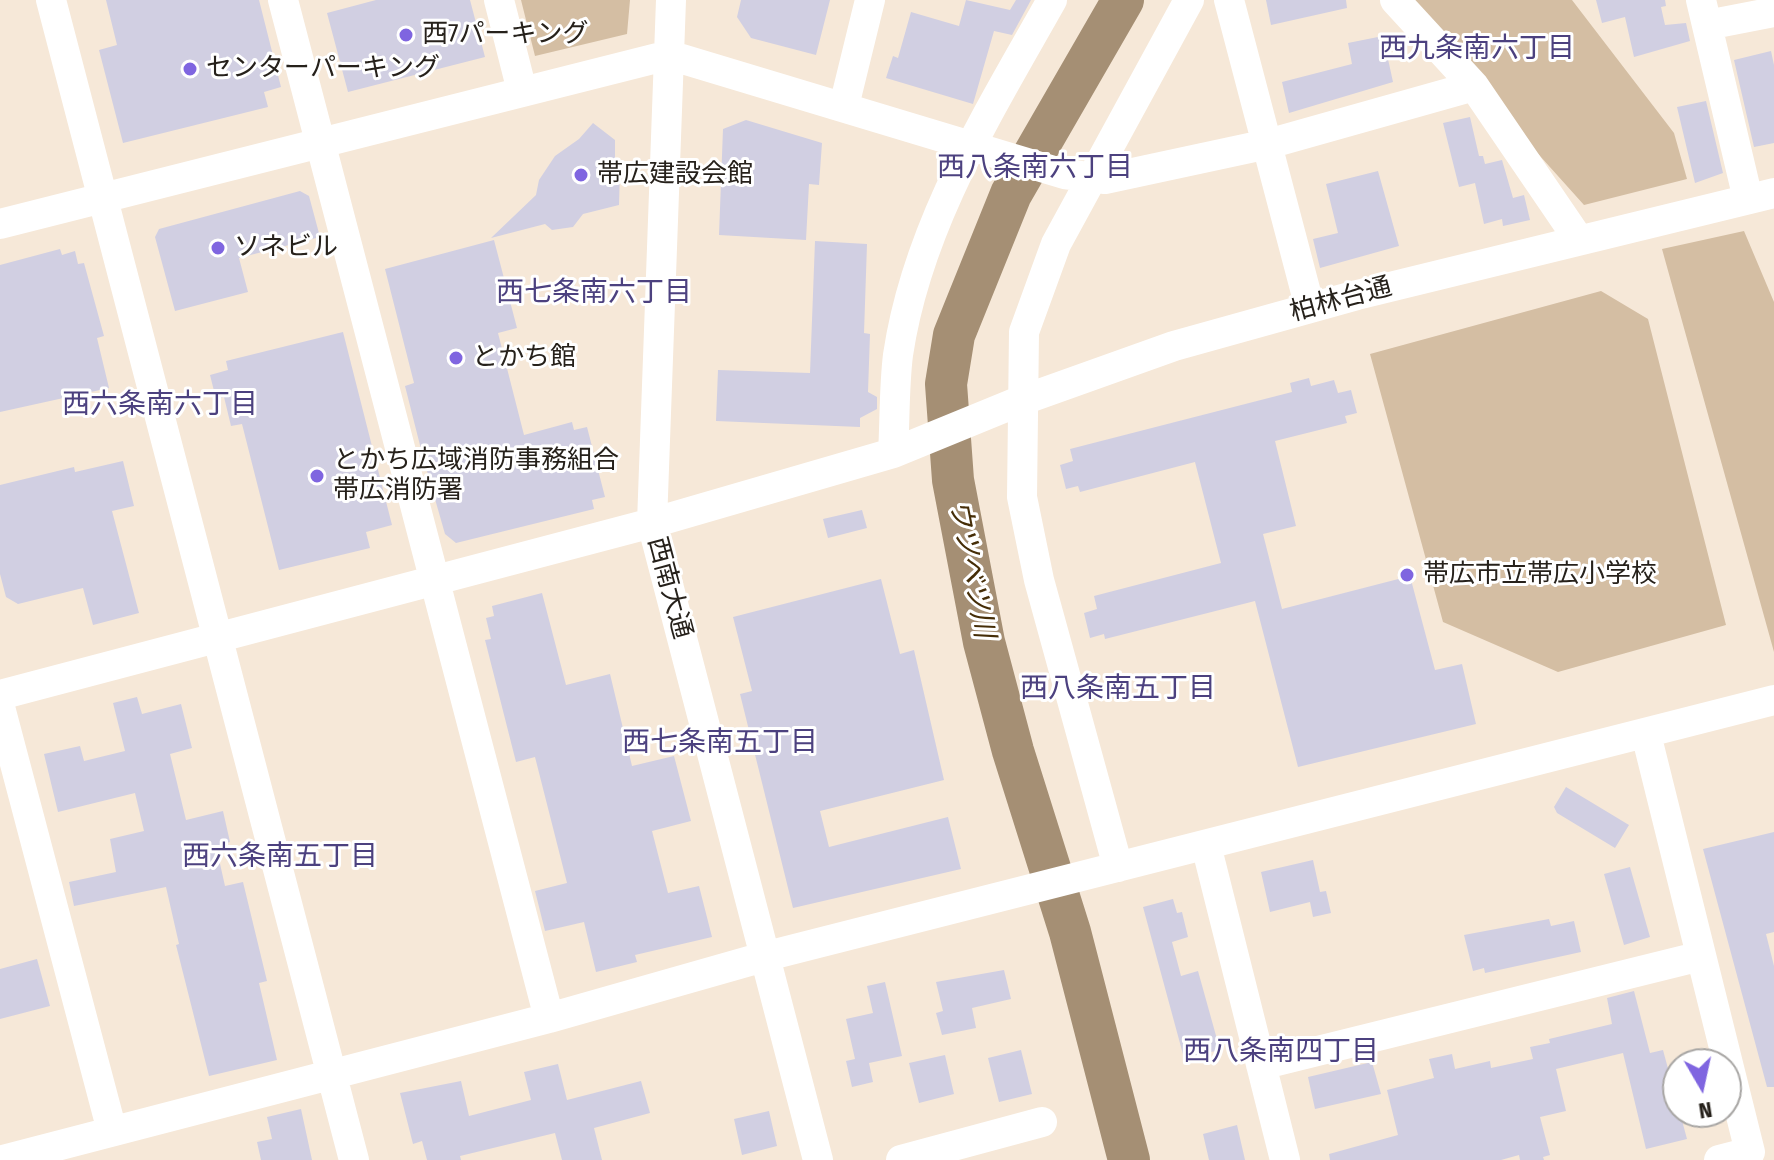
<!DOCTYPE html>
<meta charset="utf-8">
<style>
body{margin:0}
#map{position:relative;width:1774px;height:1160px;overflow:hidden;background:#f6e8d8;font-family:"Fira Sans Condensed",sans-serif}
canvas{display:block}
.north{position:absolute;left:1662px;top:1048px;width:80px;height:80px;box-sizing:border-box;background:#fff;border:2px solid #a8a6a4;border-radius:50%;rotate:171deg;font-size:22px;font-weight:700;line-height:32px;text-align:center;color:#26211b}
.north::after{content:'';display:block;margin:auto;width:28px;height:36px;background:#7f65e0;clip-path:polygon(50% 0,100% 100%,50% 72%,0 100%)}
</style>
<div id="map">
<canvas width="1774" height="1160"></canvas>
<div class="north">N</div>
</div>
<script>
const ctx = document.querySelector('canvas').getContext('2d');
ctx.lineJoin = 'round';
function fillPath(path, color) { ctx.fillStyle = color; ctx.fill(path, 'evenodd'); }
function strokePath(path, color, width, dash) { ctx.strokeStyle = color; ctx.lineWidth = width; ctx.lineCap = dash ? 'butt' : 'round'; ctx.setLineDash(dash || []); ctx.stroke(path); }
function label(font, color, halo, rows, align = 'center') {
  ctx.font = font + ' "Fira Sans Condensed","Noto Sans JP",sans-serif'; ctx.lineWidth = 6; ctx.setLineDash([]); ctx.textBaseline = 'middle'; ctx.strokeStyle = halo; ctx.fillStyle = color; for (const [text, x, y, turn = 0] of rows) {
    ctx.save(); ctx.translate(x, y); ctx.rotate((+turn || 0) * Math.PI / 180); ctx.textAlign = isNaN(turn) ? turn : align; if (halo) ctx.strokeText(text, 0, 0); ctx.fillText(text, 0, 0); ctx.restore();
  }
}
fillPath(new Path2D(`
 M 521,0 L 630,0 L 627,34 L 535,56 Z
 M 1400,0 L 1572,0 L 1674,133 L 1687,179 L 1584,205 Z
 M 1744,231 L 1774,302 L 1774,652 L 1662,249 Z
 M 1601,291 L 1648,319 L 1726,625 L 1558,672 L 1443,622 L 1370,354 Z`), '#d4bea3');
strokePath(new Path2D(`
 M 1123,0 L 1011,194 L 954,335 L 946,384 L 953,480 L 984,642 L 1013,751 L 1070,932 L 1129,1160`), '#a58f74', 42);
fillPath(new Path2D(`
 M 106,0 L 259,0 L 281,87 L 264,92 L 268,107 L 123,143 L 99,50 L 117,45 Z
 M 376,0 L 470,0 L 485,57 L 348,92 L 327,13 Z
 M 741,0 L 830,0 L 816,55 L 751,38 L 737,17 Z
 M 966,0 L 1010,10 L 1016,0 L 1031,0 L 1012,35 L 994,31 L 973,104 L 886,78 L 893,56 L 898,58 L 911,12 L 959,26 Z
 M 1266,0 L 1346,0 L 1347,8 L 1271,25 Z
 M 1596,0 L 1665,0 L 1666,6 L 1661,7 L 1665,25 L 1686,23 L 1690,41 L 1634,57 L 1625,17 L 1602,23 Z
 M 1383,36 L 1393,82 L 1289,113 L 1282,82 L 1352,64 L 1348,43 Z
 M 1771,51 L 1774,65 L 1774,143 L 1754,147 L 1734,60 Z
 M 1706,101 L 1723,173 L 1695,183 L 1677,107 Z
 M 1470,117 L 1479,156 L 1483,156 L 1485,164 L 1502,160 L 1513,198 L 1524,195 L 1530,220 L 1503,226 L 1502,219 L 1484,224 L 1475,183 L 1459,187 L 1443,123 Z
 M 746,120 L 822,143 L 819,185 L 809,184 L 806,240 L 719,235 L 723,129 Z
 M 593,123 L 615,140 L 615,167 L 620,170 L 619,205 L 583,214 L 573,227 L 552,230 L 545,224 L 491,238 L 536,195 L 539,180 L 555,156 L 579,139 Z
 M 1378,171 L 1399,246 L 1320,268 L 1313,239 L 1338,233 L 1326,184 Z
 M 300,191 L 309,196 L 320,237 L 239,258 L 248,292 L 175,311 L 155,237 L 159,229 Z
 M 494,240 L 517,328 L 498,333 L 524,435 L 572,422 L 574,430 L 587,427 L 605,497 L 592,500 L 594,509 L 456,543 L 445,534 L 423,457 L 405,386 L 414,383 L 385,269 Z
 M 815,241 L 867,244 L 864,333 L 870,334 L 868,392 L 877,397 L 877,409 L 860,418 L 860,427 L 716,421 L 718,370 L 810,373 Z
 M 60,249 L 62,255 L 75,251 L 78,264 L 84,263 L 104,336 L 97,338 L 109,388 L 0,412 L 0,265 Z
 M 343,332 L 392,525 L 366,532 L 370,548 L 279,570 L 242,424 L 231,426 L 224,397 L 216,399 L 210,375 L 228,370 L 226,361 Z
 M 1309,378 L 1311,386 L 1334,380 L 1338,393 L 1351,390 L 1357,413 L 1345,416 L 1347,423 L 1275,441 L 1296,526 L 1263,534 L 1282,609 L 1410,576 L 1435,670 L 1462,664 L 1476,724 L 1298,767 L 1255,601 L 1105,639 L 1104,634 L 1090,638 L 1084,613 L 1097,609 L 1094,596 L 1221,563 L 1195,462 L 1080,492 L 1078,486 L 1066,489 L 1060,465 L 1073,461 L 1070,449 L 1292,392 L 1290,383 Z
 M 123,461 L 134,506 L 112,511 L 139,613 L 93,625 L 83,588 L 18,604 L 6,597 L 0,574 L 0,485 L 74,467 L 75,472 Z
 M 862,510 L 867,528 L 828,538 L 823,519 Z
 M 881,579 L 900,654 L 914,650 L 944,780 L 820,811 L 829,847 L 948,817 L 961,869 L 793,908 L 740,694 L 752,691 L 733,617 Z
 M 542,593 L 566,685 L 610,674 L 632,766 L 674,756 L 691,821 L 652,831 L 668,893 L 699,886 L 712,937 L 635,955 L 637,962 L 596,972 L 584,922 L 545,931 L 535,891 L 567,883 L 535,757 L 516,762 L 485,640 L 491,639 L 486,618 L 494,616 L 492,606 Z
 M 137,697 L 142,714 L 181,704 L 192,748 L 170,754 L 186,820 L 223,811 L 230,842 L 216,846 L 225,886 L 243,882 L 267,981 L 259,983 L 277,1060 L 209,1076 L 176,945 L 179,944 L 166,887 L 74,906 L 69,882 L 116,872 L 110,839 L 144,831 L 135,793 L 58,812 L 44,754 L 80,746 L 84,761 L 125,751 L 113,703 Z
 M 1566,787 L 1629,825 L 1615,848 L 1557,813 L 1554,807 Z
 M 1774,832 L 1774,932 L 1766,934 L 1774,966 L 1774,1087 L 1767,1087 L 1703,849 Z
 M 1313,860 L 1320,892 L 1326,891 L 1331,913 L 1313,917 L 1310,902 L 1270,912 L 1261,872 Z
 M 1630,867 L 1650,937 L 1624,945 L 1604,874 Z
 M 1173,899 L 1177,913 L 1182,912 L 1188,937 L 1172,942 L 1181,976 L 1198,971 L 1220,1050 L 1184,1058 L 1143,907 Z
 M 1549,919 L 1551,926 L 1574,921 L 1581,952 L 1485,973 L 1484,968 L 1473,971 L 1464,935 Z
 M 37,959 L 50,1006 L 0,1019 L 0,969 Z
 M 1004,970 L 1011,999 L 972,1008 L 976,1028 L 942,1035 L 936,1013 L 943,1011 L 936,982 Z
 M 885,982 L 902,1056 L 869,1063 L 873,1082 L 852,1087 L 846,1061 L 855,1059 L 846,1019 L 873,1013 L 867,986 Z
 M 1634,991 L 1650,1053 L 1663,1050 L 1687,1139 L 1646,1149 L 1623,1053 L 1556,1069 L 1566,1111 L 1540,1117 L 1550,1155 L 1543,1157 L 1544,1160 L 1520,1160 L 1519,1155 L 1501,1160 L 1330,1160 L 1329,1154 L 1398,1135 L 1387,1090 L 1434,1078 L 1429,1059 L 1452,1054 L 1455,1069 L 1490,1061 L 1491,1068 L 1533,1059 L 1530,1047 L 1550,1043 L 1549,1039 L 1612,1024 L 1607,998 Z
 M 1021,1050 L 1032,1094 L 999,1102 L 988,1058 Z
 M 945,1055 L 954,1094 L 919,1103 L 909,1063 Z
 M 1372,1062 L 1381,1094 L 1315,1109 L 1308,1077 Z
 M 558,1064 L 567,1100 L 641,1081 L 650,1113 L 594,1128 L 602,1160 L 562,1160 L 555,1133 L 460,1156 L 461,1160 L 427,1160 L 422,1141 L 413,1144 L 400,1093 L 461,1081 L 469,1116 L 531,1100 L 524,1072 Z
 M 301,1109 L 312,1160 L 261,1160 L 257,1142 L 272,1139 L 267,1117 Z
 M 769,1111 L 777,1146 L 742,1155 L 734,1119 Z
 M 1237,1125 L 1245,1160 L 1209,1160 L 1203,1134 Z`), '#d1cfe2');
strokePath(new Path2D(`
 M 51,0 L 354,1160
 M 283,0 L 549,1018
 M 499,0 L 522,91
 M 671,0 L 652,523 L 818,1160
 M 1229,0 L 1310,308
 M 1395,0 L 1474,86 L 1579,240
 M 1701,0 L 1748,199
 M 1707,25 L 1774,12
 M 844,106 L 870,0
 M 0,224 L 669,55 L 1064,174 L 1105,179 L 1268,144 L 1474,86
 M 893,453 C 895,421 894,387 898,355 C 917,226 989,112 1052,0
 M 0,695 L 652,523 L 893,453 L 1020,401 L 1174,346 L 1357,295 L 1774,193
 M 0,707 L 112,1131
 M 1646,734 L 1750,1152 L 1719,1160
 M 1206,845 L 1285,1160
 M 1118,867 L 1039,580 L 1022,497 L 1024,332 L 1056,244 L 1189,0
 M 1261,1065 L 1701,956
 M 3,1160 L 549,1018 L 767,956 L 1774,700
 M 901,1160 L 1042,1122`), '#fff', 30);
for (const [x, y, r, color] of [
 [406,35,8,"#7f65e0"],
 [190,69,8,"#7f65e0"],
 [581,175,8,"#7f65e0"],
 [218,248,8,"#7f65e0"],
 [456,358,8,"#7f65e0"],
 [317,476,8,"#7f65e0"],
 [1407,575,8,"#7f65e0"]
]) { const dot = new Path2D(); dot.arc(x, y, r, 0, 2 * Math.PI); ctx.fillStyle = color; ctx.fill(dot); strokePath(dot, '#fff', 3); }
label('26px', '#26211b', '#fff', [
 ["西7パーキング",422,35],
 ["センターパーキング",206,69],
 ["帯広建設会館",597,175],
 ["ソネビル",234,248],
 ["とかち館",472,358],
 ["とかち広域消防事務組合",333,461],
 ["帯広消防署",333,491],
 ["帯広市立帯広小学校",1423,575]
], 'left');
label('26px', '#26211b', '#fff', [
 ["柏林台通",1341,300,-15],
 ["西南大通",669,588,75]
]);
label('28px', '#4c417f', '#fff', [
 ["西九条南六丁目",1477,49],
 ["西八条南六丁目",1035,168],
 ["西七条南六丁目",594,293],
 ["西六条南六丁目",160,405],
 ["西八条南五丁目",1118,689],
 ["西七条南五丁目",720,743],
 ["西六条南五丁目",280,857],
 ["西八条南四丁目",1281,1052]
]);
label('italic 28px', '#452d07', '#fff', [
 ["ウツベツ川",971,569,79]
]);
</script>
